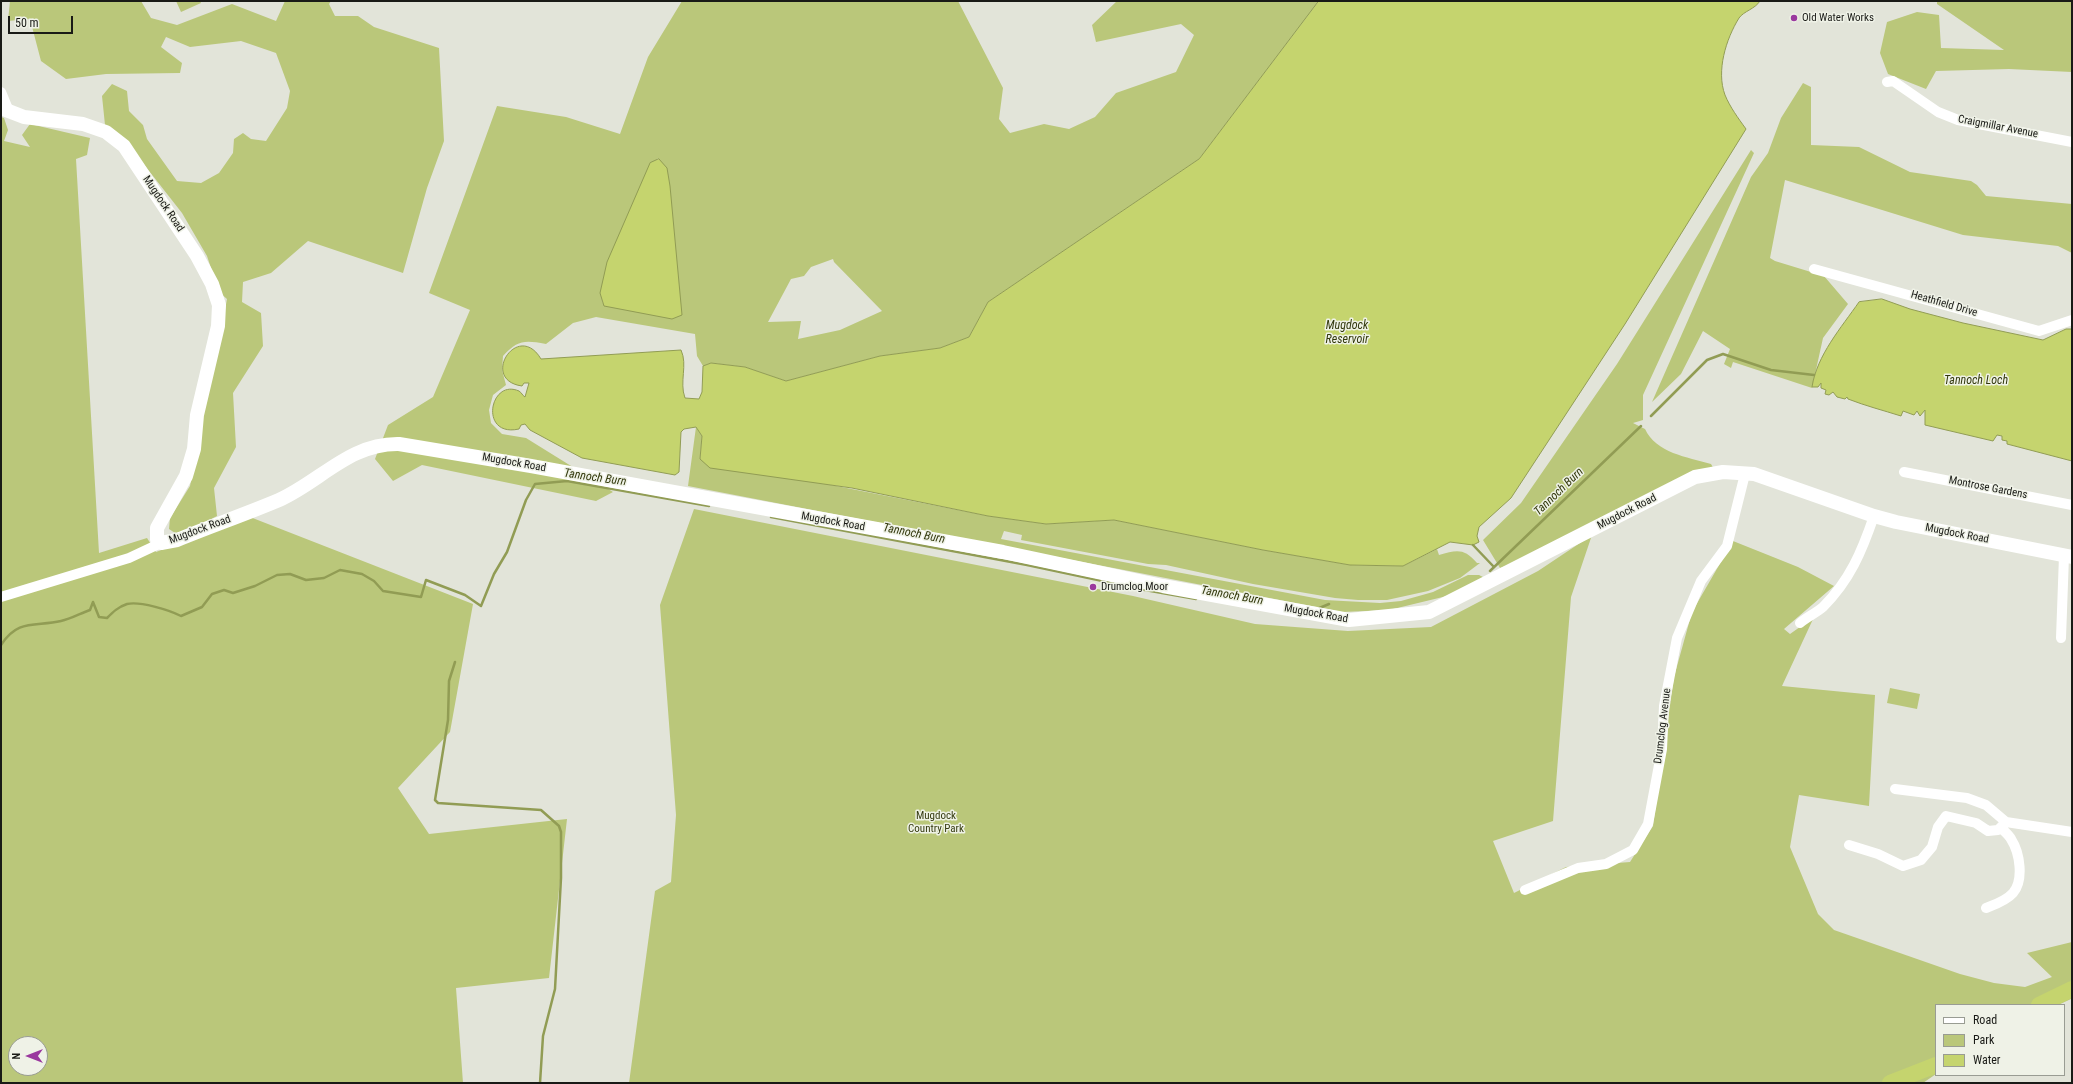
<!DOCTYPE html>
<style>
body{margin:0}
#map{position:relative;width:2073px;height:1084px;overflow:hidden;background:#e2e4d9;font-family:"Roboto Condensed",sans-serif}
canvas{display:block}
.frame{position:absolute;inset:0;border:2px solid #191a16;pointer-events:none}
.legend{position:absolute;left:1935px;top:1004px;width:130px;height:72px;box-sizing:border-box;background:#eff2e7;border:1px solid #999c93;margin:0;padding:5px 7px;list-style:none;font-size:12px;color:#191a16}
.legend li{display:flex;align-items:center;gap:8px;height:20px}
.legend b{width:20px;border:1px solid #999c93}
.north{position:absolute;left:8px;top:1036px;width:40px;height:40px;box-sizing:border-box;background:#eff2e7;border:1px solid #999c93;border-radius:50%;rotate:270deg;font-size:11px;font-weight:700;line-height:16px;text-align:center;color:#191a16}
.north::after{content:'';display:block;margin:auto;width:14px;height:18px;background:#9a389e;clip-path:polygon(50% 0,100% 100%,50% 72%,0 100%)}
.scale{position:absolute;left:8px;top:16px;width:65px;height:18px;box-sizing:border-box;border:2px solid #191a16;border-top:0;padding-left:5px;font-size:12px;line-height:14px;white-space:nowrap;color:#191a16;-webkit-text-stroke:3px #eff2e7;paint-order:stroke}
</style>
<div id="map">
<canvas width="2073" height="1084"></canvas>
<div class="frame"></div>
<ul class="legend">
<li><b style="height:5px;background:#fff"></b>Road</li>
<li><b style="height:11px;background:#bac77a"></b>Park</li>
<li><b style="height:11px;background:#c5d46e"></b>Water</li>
</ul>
<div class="north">N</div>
<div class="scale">50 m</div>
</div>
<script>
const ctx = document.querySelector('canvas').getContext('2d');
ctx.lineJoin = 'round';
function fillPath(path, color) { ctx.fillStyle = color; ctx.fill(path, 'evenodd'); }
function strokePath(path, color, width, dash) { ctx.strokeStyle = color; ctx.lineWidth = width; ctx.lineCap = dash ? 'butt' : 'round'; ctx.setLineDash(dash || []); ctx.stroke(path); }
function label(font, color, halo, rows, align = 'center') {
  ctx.font = font + ' "Roboto Condensed",sans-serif'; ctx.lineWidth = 3; ctx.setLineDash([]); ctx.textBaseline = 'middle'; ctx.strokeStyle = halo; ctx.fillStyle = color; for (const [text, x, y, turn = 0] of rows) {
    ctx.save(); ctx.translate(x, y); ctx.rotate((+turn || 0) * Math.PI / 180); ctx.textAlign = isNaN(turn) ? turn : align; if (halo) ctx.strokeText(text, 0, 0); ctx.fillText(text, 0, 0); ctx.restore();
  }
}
fillPath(new Path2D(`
 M 10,1 L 141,1 L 151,18 L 177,25 L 232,4 L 276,21 L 285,1 L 331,1 L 329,4 L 335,16 L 358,16 L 374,27 L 439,48 L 444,141 L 427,188 L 403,273 L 308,241 L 271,273 L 243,282 L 242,302 L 261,313 L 263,346 L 233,393 L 236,447 L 214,488 L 217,516 L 190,530 L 175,533 L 169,529 L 170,518 L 190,486 L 196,455 L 201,413 L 219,342 L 227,299 L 219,292 L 207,256 L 182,213 L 131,148 L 105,125 L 102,96 L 112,84 L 127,91 L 129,111 L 143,125 L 147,139 L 177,181 L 201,183 L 219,173 L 233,153 L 234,139 L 243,133 L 251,139 L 266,141 L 287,108 L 290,91 L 276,53 L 241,41 L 190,47 L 166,37 L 161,47 L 182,63 L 180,73 L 106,74 L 66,79 L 41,61 L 30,19 L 8,21 Z
 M 176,1 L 200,1 L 201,3 L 181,12 Z
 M 682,1 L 958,1 L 1003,88 L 999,119 L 1010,133 L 1044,124 L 1069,129 L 1095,117 L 1116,93 L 1176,72 L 1194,35 L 1181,24 L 1096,42 L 1092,25 L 1117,1 L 1319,1 L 1199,159 L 988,302 L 969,337 L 940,348 L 880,356 L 786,381 L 745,367 L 711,363 L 703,366 L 697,356 L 695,334 L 596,317 L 573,323 L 546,344 C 524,340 518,340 503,356 L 502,370 L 506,385 L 493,395 L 489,410 L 491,423 L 502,434 L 526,438 L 613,492 L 596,501 L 422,465 L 393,481 L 375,459 L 388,425 L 433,397 L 470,310 L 429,293 L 497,106 L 566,117 L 620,134 L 648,57 ZM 658,158 L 668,194 L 677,317 L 602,302 L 609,269 ZM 833,259 L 834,262 L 882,311 L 840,330 L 798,339 L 801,321 L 768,322 L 791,279 L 804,276 L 811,267 Z
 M 1937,1 L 2072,1 L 2072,72 L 2009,69 L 1936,71 L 1926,89 L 1888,74 L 1880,53 L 1887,22 L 1917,12 L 1939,15 L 1941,48 L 2004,50 L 1937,4 Z
 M 1803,83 L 1811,87 L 1811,145 L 1859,147 L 1910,172 L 1971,181 L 1977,185 L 1986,196 L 2072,204 L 2072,253 L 2058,246 L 1963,235 L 1785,180 L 1770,258 L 1775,261 L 1824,276 L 1848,304 L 1823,338 L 1812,388 L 1733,362 L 1731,368 L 1724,364 L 1730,349 L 1703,331 L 1681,374 L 1652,402 L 1751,177 L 1768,153 L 1781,118 Z
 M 1,117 L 4,118 L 8,130 L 4,141 L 30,147 L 22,135 L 30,124 L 90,138 L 87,155 L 76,159 L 99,553 L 147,538 L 156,552 L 250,517 L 473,604 L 450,732 L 398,788 L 429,834 L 567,819 L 549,978 L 456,988 L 463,1083 L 1,1083 ZM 16,1044 L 40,1044 L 40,1068 L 16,1068 Z
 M 1751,150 L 1754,153 L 1643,395 L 1643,420 L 1633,423 L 1645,429 C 1656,453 1687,457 1711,464 L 1715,471 L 1518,562 L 1500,568 L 1483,540 L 1521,503 L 1617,364 Z
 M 696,427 L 702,436 L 700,459 L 988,516 L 1046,524 L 1114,520 L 1263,550 L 1350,565 L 1403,566 L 1437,549 L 1439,555 C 1457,550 1464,548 1477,563 L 1480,563 L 1460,578 L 1428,591 L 1387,600 L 1358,600 L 1335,598 L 1253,584 L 1166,565 L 1148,564 L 1021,540 L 1022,535 L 1004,531 L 1001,539 L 1325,600 L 1380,603 L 1401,601 L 1433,592 L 1468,575 L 1479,575 L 1485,578 L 1447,596 L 1389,610 L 1342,612 L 688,486 Z
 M 694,509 L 1133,596 L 1255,624 L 1348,631 L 1431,627 L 1538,571 L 1592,535 L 1571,597 L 1553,821 L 1493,841 L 1514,893 L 1566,867 L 1630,862 L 1653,826 L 1674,677 L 1692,612 L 1733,541 L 1798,567 L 1834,586 L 1784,629 L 1790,634 L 1814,617 L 1782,686 L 1875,695 L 1869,806 L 1799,795 L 1790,847 L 1818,914 L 1834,930 L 1960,974 L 1994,983 L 2025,987 L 2052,977 L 2027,953 L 2072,942 L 2071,999 L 2058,1005 L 1936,1005 L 1936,1074 L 1923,1083 L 629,1083 L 655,891 L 671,882 L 676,815 L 660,605 Z
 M 1890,688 L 1920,694 L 1917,709 L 1887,703 Z`), '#bac77a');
const water = new Path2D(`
 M 1319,1 L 1760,1 C 1755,9 1744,11 1739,18 C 1726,39 1716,71 1725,95 C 1730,107 1738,118 1746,129 L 1625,324 L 1511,498 L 1479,527 L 1477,536 L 1479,542 L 1473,545 L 1450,542 L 1403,566 L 1350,565 L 1263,550 L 1114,520 L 1046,524 L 988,516 L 852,488 L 710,468 L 700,459 L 702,436 L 696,427 L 684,429 L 681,432 L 679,472 L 675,475 L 582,458 L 530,430 L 525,424 L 521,425 L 519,429 C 479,438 489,378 519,391 C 522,393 522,395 525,397 L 529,383 L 524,383 L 522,386 C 479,380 518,320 541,359 L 681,350 C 688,365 679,382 685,398 L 699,399 L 702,392 L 703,366 L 711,363 L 745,367 L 786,381 L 880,356 L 940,348 L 969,337 L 988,302 L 1199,159 Z
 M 659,159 L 667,168 L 670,186 L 682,315 L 672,319 L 604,306 L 600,293 L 607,262 L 650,163 Z
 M 1882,299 L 1910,309 L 1963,323 L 2043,340 L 2066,329 L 2072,329 L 2072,461 L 2007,444 L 2007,441 L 2002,440 L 2002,436 L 1997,435 L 1993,441 L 1925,425 L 1925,410 L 1920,416 L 1917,411 L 1914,415 L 1903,411 L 1901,416 C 1882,410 1866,406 1848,399 L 1847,397 L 1845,399 L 1837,397 L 1833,392 L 1829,395 L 1825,394 L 1826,390 L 1821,388 L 1821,383 L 1818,387 L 1812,387 C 1817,355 1841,328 1859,302 Z`);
fillPath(water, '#c5d46e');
strokePath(water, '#919c54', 1);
strokePath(new Path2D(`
 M 1651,416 L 1707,360 L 1723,354 L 1771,370 L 1814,375
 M 771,517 L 1027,565 L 1145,590 L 1196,599
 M 1473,545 L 1494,567
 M 1490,571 L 1641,426
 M 1317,609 L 1329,604
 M 1,645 C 18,618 36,627 61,621 C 71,619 81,613 90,610 L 93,602 L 99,617 L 107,618 C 113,612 118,607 127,604 C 140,601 169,610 181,616 L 202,607 L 212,594 L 224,590 L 233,593 L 255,586 L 277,575 L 290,574 L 306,580 L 324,578 L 340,570 L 362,574 L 374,581 L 383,591 L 421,597 L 426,580 L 465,595 L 481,606 L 494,574 L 507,552 L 526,500 L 535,484 L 567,481 L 709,506
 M 455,662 L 449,681 L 448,720 L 435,800 L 438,803 L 541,810 L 559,826 L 561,832 L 561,878 L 555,989 L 543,1036 L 540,1083`), '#919c54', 2.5);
strokePath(new Path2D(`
 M 2039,1005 L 2072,989
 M 1890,1083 L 1936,1065`), '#c5d46e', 16);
strokePath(new Path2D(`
 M 1887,82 L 1893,81 L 1938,112 L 1958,120 L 2072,142
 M 1,92 L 8,109
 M 1814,269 L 2039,331 L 2072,320
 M 1904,472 L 2072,505
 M 1,597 L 129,558 L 161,543
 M 1800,623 C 1807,617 1816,613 1823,607 C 1850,580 1862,551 1874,516
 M 2061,638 L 2064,556
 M 1895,789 L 1967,798 L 1986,805 L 2006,822 L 2072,832
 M 1849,845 L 1878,854 L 1903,866 L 1921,860 L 1932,847 L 1938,827 L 1946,816 L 1976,823 L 1988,831 L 1998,830 L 2006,822
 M 1525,890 L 1578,868 L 1606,864 L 1633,850 L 1648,824 L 1662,749 L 1664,706 L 1677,638 L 1701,581 L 1727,546 L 1745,474
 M 1986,908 C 1994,905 2006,901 2013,893 C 2024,880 2020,853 2011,839 C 2009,835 2004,831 2001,828`), '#fff', 10);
strokePath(new Path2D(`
 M 1,108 L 24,117 L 83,124 L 106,132 L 124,146 L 197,256 L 212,284 L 219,305 L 218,326 L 197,415 L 194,449 L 186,476 L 157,528 L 157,540 L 161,543 L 177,540 C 211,526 246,514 279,500 C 321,481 350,443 399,444 L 531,466 L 1003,552 L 1163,586 L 1349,620 L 1429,612 L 1695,477 L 1723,472 L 1754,474 L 1874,516 L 1896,522 L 2072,557`), '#fff', 14);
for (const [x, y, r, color] of [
 [1794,18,4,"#9a389e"],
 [1093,587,4,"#9a389e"]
]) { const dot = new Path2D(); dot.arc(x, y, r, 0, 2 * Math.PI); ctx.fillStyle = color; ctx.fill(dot); strokePath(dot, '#eff2e7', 1.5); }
label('11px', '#191a16', '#eff2e7', [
 ["Old Water Works",1802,18],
 ["Drumclog Moor",1101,587]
], 'left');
label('11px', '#191a16', '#eff2e7', [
 ["Craigmillar Avenue",1998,127,11],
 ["Mugdock Road",163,204,56],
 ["Heathfield Drive",1944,304,16],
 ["Mugdock Road",514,463,10],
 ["Montrose Gardens",1988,488,11],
 ["Mugdock Road",1627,512,-27],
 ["Mugdock Road",833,522,10],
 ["Mugdock Road",200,530,-20],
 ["Mugdock Road",1957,534,11],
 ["Mugdock Road",1316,614,10],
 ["Drumclog Avenue",1663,726,-83]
]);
label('11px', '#353b10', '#eff2e7', [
 ["Mugdock",936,816],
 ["Country Park",936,829]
]);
label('italic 12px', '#32380c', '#eff2e7', [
 ["Mugdock",1347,326],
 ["Reservoir",1347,340],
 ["Tannoch Loch",1976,381],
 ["Tannoch Burn",595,478,8],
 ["Tannoch Burn",1559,492,-44],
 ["Tannoch Burn",914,534,11],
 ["Tannoch Burn",1232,596,10]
]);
</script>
